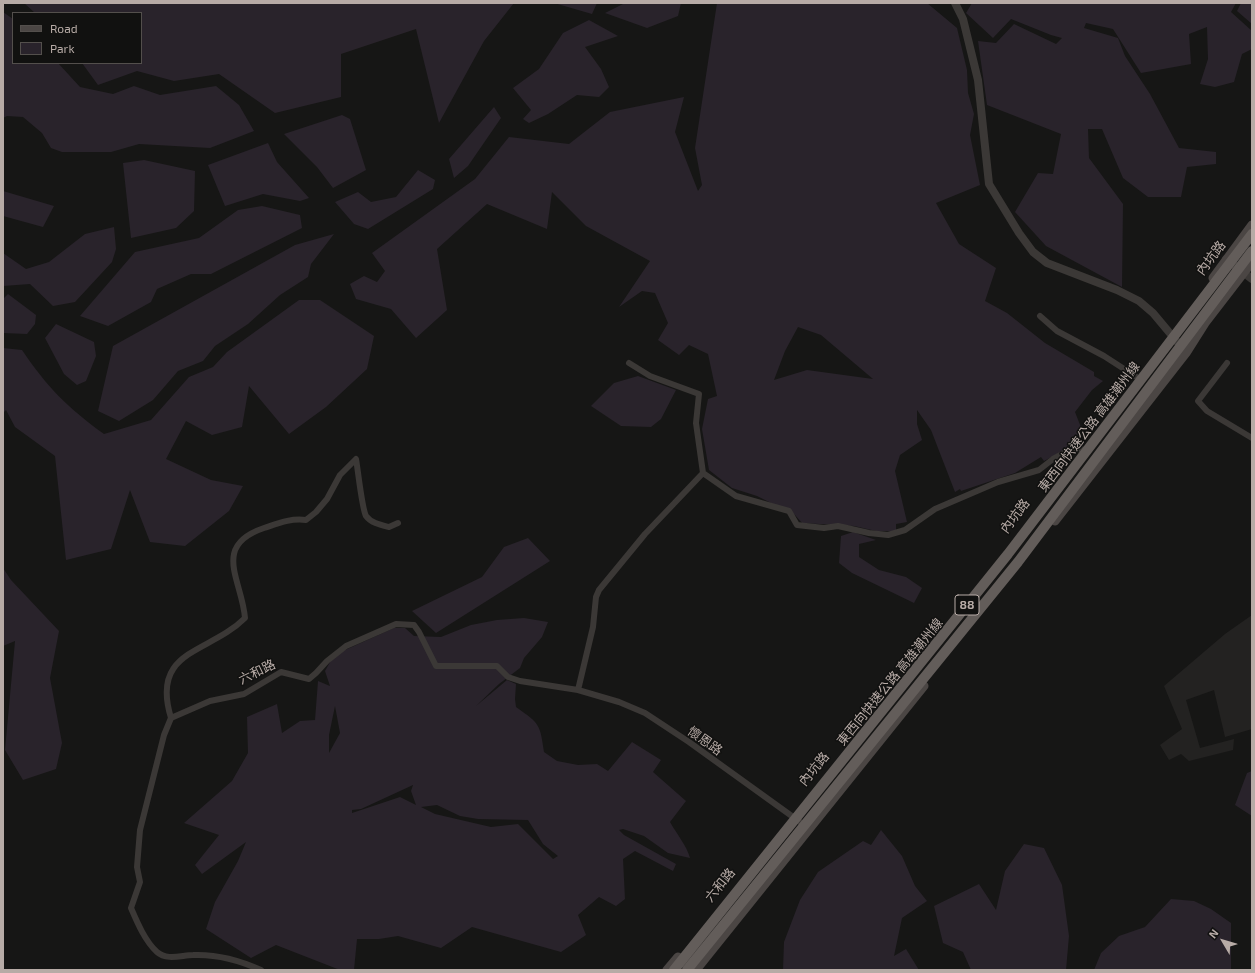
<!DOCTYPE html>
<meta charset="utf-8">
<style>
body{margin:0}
#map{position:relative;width:1255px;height:973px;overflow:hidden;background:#161615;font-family:"Exo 2",sans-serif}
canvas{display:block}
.frame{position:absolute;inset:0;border:4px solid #b7aba6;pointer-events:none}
.legend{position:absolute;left:12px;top:12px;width:130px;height:52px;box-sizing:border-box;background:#111110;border:1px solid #534f4c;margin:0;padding:5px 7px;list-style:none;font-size:12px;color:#b7aba6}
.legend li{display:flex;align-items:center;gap:8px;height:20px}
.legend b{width:20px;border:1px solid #534f4c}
.north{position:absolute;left:1203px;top:921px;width:40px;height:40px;-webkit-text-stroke:3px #111110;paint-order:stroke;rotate:308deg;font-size:11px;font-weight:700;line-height:16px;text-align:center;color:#b7aba6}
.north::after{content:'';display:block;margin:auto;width:14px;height:18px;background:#b7aba6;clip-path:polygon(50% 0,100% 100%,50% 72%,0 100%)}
</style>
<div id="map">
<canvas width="1255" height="973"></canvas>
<div class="frame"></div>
<ul class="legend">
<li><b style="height:5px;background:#4b4644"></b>Road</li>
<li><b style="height:11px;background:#29232b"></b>Park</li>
</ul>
<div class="north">N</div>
</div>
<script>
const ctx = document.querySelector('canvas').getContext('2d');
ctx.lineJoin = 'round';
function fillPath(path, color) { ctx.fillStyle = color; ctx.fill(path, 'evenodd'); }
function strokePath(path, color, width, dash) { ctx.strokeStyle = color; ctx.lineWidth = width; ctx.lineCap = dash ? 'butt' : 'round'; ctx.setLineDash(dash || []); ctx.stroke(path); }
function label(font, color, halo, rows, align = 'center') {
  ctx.font = font + ' "Exo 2","Noto Sans TC",sans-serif'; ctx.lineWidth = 3; ctx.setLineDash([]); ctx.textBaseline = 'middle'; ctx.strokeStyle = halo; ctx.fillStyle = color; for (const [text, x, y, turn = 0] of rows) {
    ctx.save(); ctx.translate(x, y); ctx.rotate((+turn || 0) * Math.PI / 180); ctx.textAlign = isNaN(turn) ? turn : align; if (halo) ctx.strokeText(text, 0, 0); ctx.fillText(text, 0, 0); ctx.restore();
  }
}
fillPath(new Path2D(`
 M 1252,615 L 1252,729 L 1225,737 L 1214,690 L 1186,700 L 1200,748 L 1234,739 L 1233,750 L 1189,761 L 1181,754 L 1169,760 L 1160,745 L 1182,729 L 1164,686 L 1225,634 Z`), '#232221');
fillPath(new Path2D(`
 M 24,3 L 514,3 L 484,41 L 439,123 L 416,29 L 341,54 L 341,97 L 275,113 L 219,74 L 174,81 L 137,71 L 98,85 L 82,63 L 141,63 L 141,13 L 35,13 Z
 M 554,3 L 597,3 L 592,14 Z
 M 625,3 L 681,3 L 678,16 L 647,28 L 605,13 Z
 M 717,3 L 927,3 L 957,28 L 967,70 L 968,93 L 974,114 L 970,135 L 980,185 L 936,203 L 959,244 L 996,268 L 985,301 L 1007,313 L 1045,343 L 1094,372 L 1094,376 L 1103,381 L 1092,390 L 1075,412 L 1084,435 L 1075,445 L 1044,461 L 1041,457 L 1015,473 L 961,491 L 960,489 L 955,492 L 931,430 L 917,410 L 917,424 L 922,440 L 900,455 L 895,471 L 907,522 L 896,524 L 896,531 L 876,531 L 854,526 L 802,523 L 795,515 L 757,496 L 732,488 L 709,470 L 702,429 L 708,399 L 717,396 L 708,354 L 689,345 L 679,355 L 658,340 L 668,323 L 655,293 L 642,291 L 619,307 L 650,261 L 586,226 L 552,192 L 547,229 L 487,204 L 437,249 L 447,310 L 416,338 L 391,309 L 356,299 L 350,284 L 364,276 L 377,282 L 385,271 L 372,253 L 475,179 L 509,137 L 569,144 L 610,112 L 684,97 L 675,132 L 698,191 L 702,185 L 695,148 ZM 798,327 L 821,335 L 873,379 L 807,370 L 774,380 L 785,351 Z
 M 972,3 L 1236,3 L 1231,12 L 1252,31 L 1252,49 L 1242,54 L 1234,82 L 1215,87 L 1200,84 L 1208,59 L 1207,27 L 1189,34 L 1191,64 L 1141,73 L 1113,29 L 1086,23 L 1084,28 L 1118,38 L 1125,56 L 1150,94 L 1179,148 L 1216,152 L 1216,164 L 1187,167 L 1181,197 L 1148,197 L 1123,178 L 1102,129 L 1088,129 L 1089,158 L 1123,204 L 1122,287 L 1046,246 L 1015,212 L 1038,173 L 1053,174 L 1061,134 L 987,105 L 978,41 L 996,43 L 1014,24 L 1056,44 L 1062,38 L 1051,35 L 1011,19 L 993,38 L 966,13 Z
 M 1241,3 L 1252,3 L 1252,24 L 1237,11 Z
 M 3,12 L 13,19 L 13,63 L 58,63 L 80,87 L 113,94 L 134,86 L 160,95 L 216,86 L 239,105 L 254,131 L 210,148 L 139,144 L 111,152 L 62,152 L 51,148 L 42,133 L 23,117 L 7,116 L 3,118 Z
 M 589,20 L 618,36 L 585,47 L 601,69 L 609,87 L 599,97 L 577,95 L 548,114 L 529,123 L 523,119 L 531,110 L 513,88 L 539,69 L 563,33 Z
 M 494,107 L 501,118 L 468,166 L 454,178 L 449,159 Z
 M 342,115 L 350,119 L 366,170 L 333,188 L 317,167 L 284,134 Z
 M 268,143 L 277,162 L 309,198 L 300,201 L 263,194 L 225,206 L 208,165 Z
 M 144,160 L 195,171 L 194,211 L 176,228 L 131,238 L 123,163 Z
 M 418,170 L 435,180 L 433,189 L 368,229 L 354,224 L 335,202 L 358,192 L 371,202 L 396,197 Z
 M 3,191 L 54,206 L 43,227 L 3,216 Z
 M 262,206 L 300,215 L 302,228 L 211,274 L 191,274 L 157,289 L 151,302 L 108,326 L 80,316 L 135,252 L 199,238 L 238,210 Z
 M 114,227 L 116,249 L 112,262 L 75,302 L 53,306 L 30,284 L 3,286 L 3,253 L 26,269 L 49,262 L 85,234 Z
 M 334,234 L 311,264 L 308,277 L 280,295 L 248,324 L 215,346 L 203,361 L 178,371 L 153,400 L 119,421 L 98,411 L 113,346 L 295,245 Z
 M 8,294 L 36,315 L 35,324 L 27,334 L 3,333 L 3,299 Z
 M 299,300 L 320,300 L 374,336 L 367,369 L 326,407 L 289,434 L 249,386 L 242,427 L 212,435 L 186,421 L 166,459 L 211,480 L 243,486 L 229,511 L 185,546 L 150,542 L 130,490 L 111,549 L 66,560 L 55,456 L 15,427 L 6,410 L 3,413 L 3,348 L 22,350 C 47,387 68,408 104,434 L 151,420 L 189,377 L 213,367 L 227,352 Z
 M 56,324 L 94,342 L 96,356 L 86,381 L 77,385 L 64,374 L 45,338 Z
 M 638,376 L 676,390 L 661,419 L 651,427 L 621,426 L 591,406 L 614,383 Z
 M 853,532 L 876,540 L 859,544 L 859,557 L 879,570 L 906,577 L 922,588 L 914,603 L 852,573 L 839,563 L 841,536 Z
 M 528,538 L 550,561 L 436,633 L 412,611 L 482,577 L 504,547 Z
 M 3,568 L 11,580 L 59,631 L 50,678 L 62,743 L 56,769 L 23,780 L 5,750 L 15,641 L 3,646 Z
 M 524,618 L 548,622 L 542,637 L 524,658 L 520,668 L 499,684 L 476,706 L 507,680 L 516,684 L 515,699 L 516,707 C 540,724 540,724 544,752 L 557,761 L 578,765 L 597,764 L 608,771 L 632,742 L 661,760 L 653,772 L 686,801 L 670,822 C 676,833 687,846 690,858 L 668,853 L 644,836 L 623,829 L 619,830 L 624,835 L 676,864 L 673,871 L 635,851 L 623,859 L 625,899 L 616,906 L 599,897 L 578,915 L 586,935 L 561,952 L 472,927 L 441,948 L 398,936 L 379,939 L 357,939 L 354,970 L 340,970 L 276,945 L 251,958 L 206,929 L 215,902 L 238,861 L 246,842 L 202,874 L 195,865 L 219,835 L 184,823 L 232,781 L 248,753 L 247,717 L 277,704 L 282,733 L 300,721 L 315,720 L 318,681 L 330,686 L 325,671 L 334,655 L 394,628 L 405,628 L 414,636 L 441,637 L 471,625 L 497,620 ZM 335,706 L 340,733 L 329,753 L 329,735 ZM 413,785 L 411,791 L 416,805 L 400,797 L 352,813 L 352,810 L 361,809 ZM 437,805 L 460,816 L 478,819 L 528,820 L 543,844 L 558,856 L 553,859 L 518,824 L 491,827 L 435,814 L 421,807 Z
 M 1252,771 L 1252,816 L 1235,805 L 1247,773 Z
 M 881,830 L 902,856 L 915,886 L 927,901 L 902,918 L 894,956 L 906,949 L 919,970 L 783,970 L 784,942 L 800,900 L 818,872 L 863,841 L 871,845 Z
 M 1024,844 L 1044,848 L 1062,885 L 1069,936 L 1066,970 L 971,970 L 963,952 L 943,943 L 934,906 L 979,884 L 996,910 L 1005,871 Z
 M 1171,899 L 1194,901 L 1211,909 L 1231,923 L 1231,970 L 1094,970 L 1101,953 L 1119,936 L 1145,927 Z`), '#29232b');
strokePath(new Path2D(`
 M 1040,316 L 1057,331 L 1104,356 L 1138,378
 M 629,363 L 650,376 L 699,394 L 696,423 L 703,473
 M 1227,363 L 1198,401 L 1207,411 L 1252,438
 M 703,473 L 736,496 L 789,511 L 797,525 L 824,528 L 838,526 L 869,533 L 888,535 L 905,530 L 935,509 L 998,482 L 1039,470 L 1053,459 L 1068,451 L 1082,449
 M 578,690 L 593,627 L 596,597 L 599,590 L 645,534 L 703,473
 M 171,718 C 150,649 209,654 245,618 C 242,580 211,546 264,528 C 279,523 291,518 306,520 L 316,512 L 327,499 L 340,475 L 356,459 C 358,470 362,509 366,516 C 371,523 381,525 389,527 L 398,523
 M 261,970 C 239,960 217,954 193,955 C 182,955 167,961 157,952 C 145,941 137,922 131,908 L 140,882 L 137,867 L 140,830 L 164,735 L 171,718 L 210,701 L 244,694 L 281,672 L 309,679 L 316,673 L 327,661 L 346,646 L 396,624 L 414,625 L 419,632 L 436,666 L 497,666 L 508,677 L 520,681 L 578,690 L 619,702 L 645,713 L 689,742 L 807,827`), '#3b3836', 6);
strokePath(new Path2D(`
 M 955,3 L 963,19 L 978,80 L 989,184 L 1019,233 L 1033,252 L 1047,263 L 1117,290 L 1139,301 L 1153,313 L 1184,350
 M 1226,259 L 1252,279`), '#3b3836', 8);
strokePath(new Path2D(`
 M 1213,278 L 1252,225
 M 1055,521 L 1186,353 L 1205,323 L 1252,262
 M 667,970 L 678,957
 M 696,970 L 924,686`), '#4b4644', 9);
strokePath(new Path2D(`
 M 674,970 L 1008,554 L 1252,234
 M 687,970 L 1018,562 L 1252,251`), '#635d5a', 10);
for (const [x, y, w] of [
 [967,605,24]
]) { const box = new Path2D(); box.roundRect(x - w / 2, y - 10, w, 20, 3); ctx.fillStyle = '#111110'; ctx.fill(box); strokePath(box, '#b7aba6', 1); }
label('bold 12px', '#b7aba6', null, [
 ["88",967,605]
]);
label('13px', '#b7aba6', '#111110', [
 ["內坑路",1211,258,-53],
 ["東西向快速公路 高雄潮州線",1089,427,-53],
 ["內坑路",1015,516,-53],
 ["六和路",257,672,-26],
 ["東西向快速公路 高雄潮州線",890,682,-51],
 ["懷恩路",705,741,35],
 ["內坑路",814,769,-51],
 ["六和路",720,885,-51]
]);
</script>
